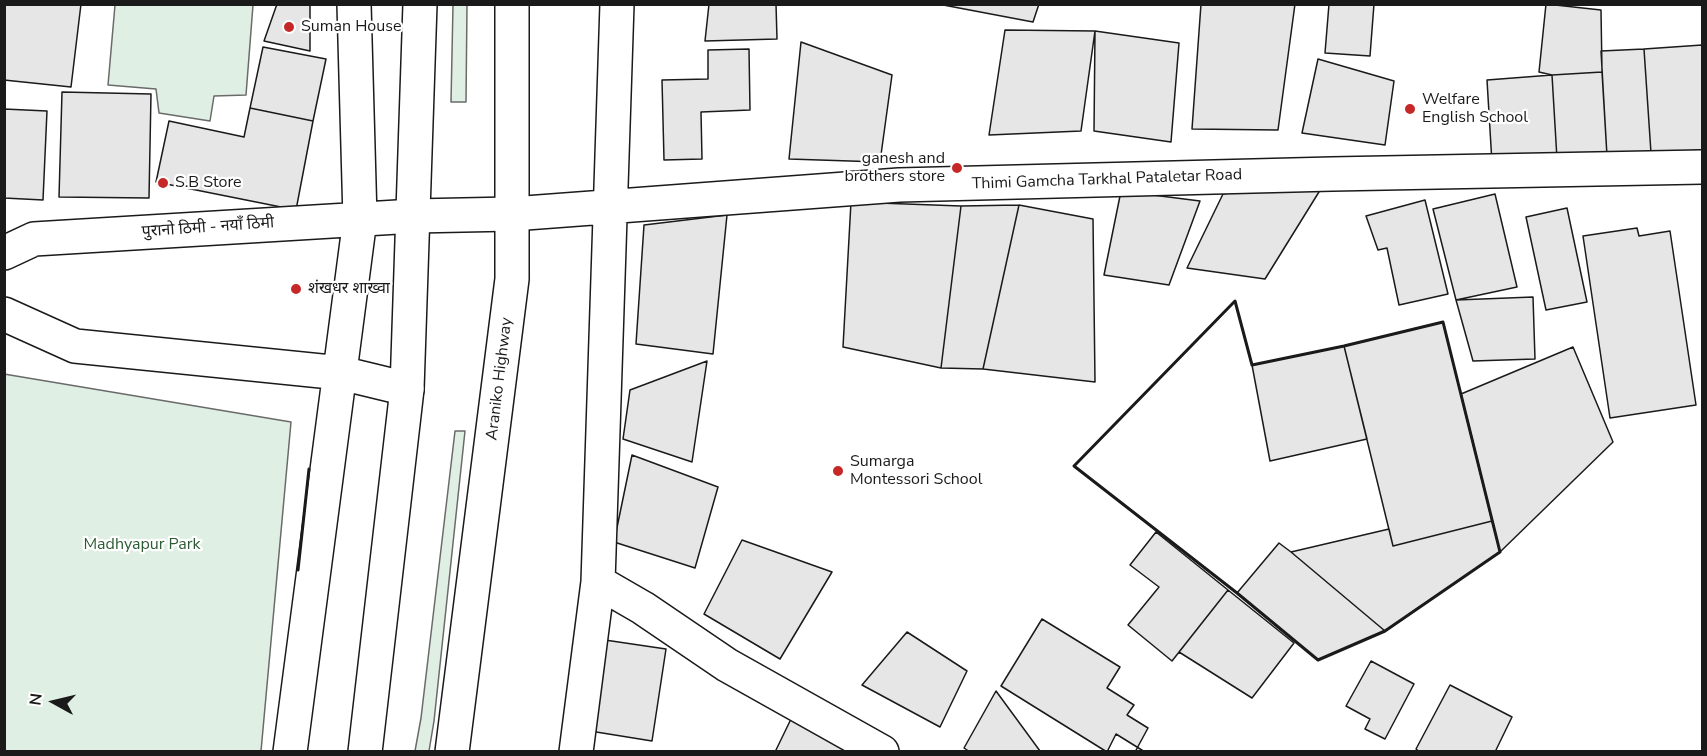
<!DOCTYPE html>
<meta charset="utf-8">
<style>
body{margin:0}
#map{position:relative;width:1707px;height:756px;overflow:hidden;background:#fff;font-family:"Nunito Sans",sans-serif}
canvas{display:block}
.frame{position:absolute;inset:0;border:6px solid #1a1a1a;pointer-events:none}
.north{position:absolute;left:24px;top:672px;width:60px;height:60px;-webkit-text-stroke:4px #fff;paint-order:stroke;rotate:278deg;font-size:16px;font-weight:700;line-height:24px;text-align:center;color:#1a1a1a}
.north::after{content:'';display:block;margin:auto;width:21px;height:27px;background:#1a1a1a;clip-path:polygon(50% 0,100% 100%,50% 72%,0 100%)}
</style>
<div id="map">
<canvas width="1707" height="756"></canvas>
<div class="frame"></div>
<div class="north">N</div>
</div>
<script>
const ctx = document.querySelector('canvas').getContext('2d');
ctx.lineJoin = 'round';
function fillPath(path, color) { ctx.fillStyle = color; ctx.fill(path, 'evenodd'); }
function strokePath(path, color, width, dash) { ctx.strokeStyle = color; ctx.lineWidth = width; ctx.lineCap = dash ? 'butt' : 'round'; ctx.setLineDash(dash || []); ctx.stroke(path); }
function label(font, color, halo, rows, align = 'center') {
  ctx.font = font + ' "Nunito Sans","Noto Sans Devanagari",sans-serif'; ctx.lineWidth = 4.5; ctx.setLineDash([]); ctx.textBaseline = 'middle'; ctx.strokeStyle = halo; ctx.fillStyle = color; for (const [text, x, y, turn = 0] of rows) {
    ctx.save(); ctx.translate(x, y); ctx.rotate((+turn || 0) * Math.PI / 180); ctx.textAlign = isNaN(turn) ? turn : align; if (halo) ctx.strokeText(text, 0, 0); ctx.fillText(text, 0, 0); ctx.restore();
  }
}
const green = new Path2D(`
 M 115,5 L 253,5 L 246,95 L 214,96 L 210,121 L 159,113 L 156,89 L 108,85 Z
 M 453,5 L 467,5 L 466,102 L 451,102 Z
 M 4,374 L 291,422 L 261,751 L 5,751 Z
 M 455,431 L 465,431 L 434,721 L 429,751 L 415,751 L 421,718 Z`);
fillPath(green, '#e0efe3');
strokePath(green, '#6a6a6a', 1.5);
const building = new Path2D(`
 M 4,4 L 81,4 L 71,87 L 4,80 Z
 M 277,4 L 310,4 L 310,51 L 264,41 Z
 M 709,4 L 776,4 L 777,39 L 705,41 Z
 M 938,4 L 1039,4 L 1033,22 Z
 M 1201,4 L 1295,4 L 1278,130 L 1192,129 Z
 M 1329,4 L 1374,4 L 1370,56 L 1325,53 Z
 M 1546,4 L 1601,10 L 1602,72 L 1552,75 L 1539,72 Z
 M 1005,30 L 1095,31 L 1081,131 L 989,135 Z
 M 1095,31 L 1179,43 L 1171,142 L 1094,131 Z
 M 801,42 L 892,75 L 880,162 L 789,159 Z
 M 1702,45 L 1702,150 L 1651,153 L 1644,49 Z
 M 263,47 L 326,59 L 313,121 L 250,108 Z
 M 749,49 L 750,110 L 701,112 L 702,159 L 664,160 L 662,80 L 708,79 L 708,50 Z
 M 1644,49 L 1651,153 L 1607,156 L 1601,51 Z
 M 1318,59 L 1394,81 L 1385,145 L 1302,133 Z
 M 1602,72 L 1607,156 L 1557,159 L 1552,75 Z
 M 1552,75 L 1557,159 L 1492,163 L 1487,80 Z
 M 62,92 L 151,94 L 149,198 L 59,197 Z
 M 250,108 L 313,121 L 296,210 L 156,182 L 169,121 L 244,137 Z
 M 4,109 L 47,111 L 43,200 L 4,198 Z
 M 1327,179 L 1265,279 L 1187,268 L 1223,194 Z
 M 1121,191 L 1200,201 L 1169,285 L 1104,275 Z
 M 1495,194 L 1517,287 L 1456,300 L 1433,209 Z
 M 1425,200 L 1448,294 L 1399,305 L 1387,248 L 1378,250 L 1366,216 Z
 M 851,202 L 961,206 L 941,368 L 843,347 Z
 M 1019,205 L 1093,219 L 1095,382 L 983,369 Z
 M 1019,205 L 983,369 L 941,368 L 961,206 Z
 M 1567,208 L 1587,302 L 1546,310 L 1526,217 Z
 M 727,215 L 713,354 L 636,344 L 644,225 Z
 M 1637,228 L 1639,236 L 1670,231 L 1696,405 L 1610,418 L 1583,236 Z
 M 1533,297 L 1535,359 L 1473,361 L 1456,300 Z
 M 1443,322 L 1492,521 L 1393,546 L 1344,346 Z
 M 1344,346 L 1367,439 L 1270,461 L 1252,365 Z
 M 1573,347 L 1613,442 L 1500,552 L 1461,394 Z
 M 707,361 L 692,462 L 623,439 L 630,390 Z
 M 632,455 L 718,487 L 695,568 L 614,542 Z
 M 1492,521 L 1500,552 L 1385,631 L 1291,552 L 1389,529 L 1393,546 Z
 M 1156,532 L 1228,590 L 1172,661 L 1128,625 L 1159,587 L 1130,565 Z
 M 742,540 L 832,572 L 780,659 L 704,614 Z
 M 1279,543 L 1291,552 L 1385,631 L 1318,660 L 1237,593 Z
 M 1228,590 L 1294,643 L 1252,698 L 1179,652 Z
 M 1042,619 L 1120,667 L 1107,688 L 1134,705 L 1127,715 L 1148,728 L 1135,752 L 1107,752 L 1001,686 Z
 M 907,632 L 967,671 L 940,727 L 862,685 Z
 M 605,640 L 666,649 L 652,741 L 590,731 Z
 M 1371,661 L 1414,684 L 1385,739 L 1365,729 L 1370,719 L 1346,706 Z
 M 1450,685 L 1512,717 L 1495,752 L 1420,752 L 1416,749 Z
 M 996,691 L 1040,751 L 1040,752 L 970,752 L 964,748 Z
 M 791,719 L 855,752 L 775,752 Z
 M 1116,734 L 1145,752 L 1107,752 Z`);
fillPath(building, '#e6e6e6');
strokePath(building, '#1a1a1a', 1.5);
const minor = new Path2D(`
 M 4,253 L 34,239 L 414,216 L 512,214 L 899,185 L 1332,174 L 1702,167
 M 4,314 L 75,346 L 341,373 L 407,389
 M 598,582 L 643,608 L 727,665 L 882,752
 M 290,752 L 360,219 L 354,4
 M 576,752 L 598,582 L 617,4`);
const highway = new Path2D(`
 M 365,752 L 407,389 L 420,4
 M 452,752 L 512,279 L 512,4`);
strokePath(minor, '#1a1a1a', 36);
strokePath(highway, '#1a1a1a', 36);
strokePath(minor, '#fff', 33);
strokePath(highway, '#fff', 33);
strokePath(new Path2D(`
 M 1235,301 L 1252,365 L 1344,346 L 1443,322 L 1500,552 L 1385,631 L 1318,660 L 1237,593 L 1074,466 Z
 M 298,570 L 309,469`), '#1a1a1a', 3);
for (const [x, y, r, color] of [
 [289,27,6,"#c62828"],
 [1410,109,6,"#c62828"],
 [957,168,6,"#c62828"],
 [163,183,6,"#c62828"],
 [296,289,6,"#c62828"],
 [838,471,6,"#c62828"]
]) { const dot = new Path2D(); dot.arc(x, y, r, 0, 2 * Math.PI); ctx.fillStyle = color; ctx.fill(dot); strokePath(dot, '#fff', 2); }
label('16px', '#1a1a1a', '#fff', [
 ["Suman House",301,27],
 ["Welfare",1422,100],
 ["English School",1422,118],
 ["ganesh and",945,159,"right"],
 ["brothers store",945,177,"right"],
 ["S.B Store",175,183],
 ["शंखधर शाख्वा",308,289],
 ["Sumarga",850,462],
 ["Montessori School",850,480]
], 'left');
label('16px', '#1a1a1a', '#fff', [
 ["Thimi Gamcha Tarkhal Pataletar Road",1107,180,-2],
 ["पुरानो ठिमी - नयाँ ठिमी",208,228,-4],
 ["Araniko Highway",500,379,-83]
]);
label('16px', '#2b5a34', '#fff', [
 ["Madhyapur Park",142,545]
]);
</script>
